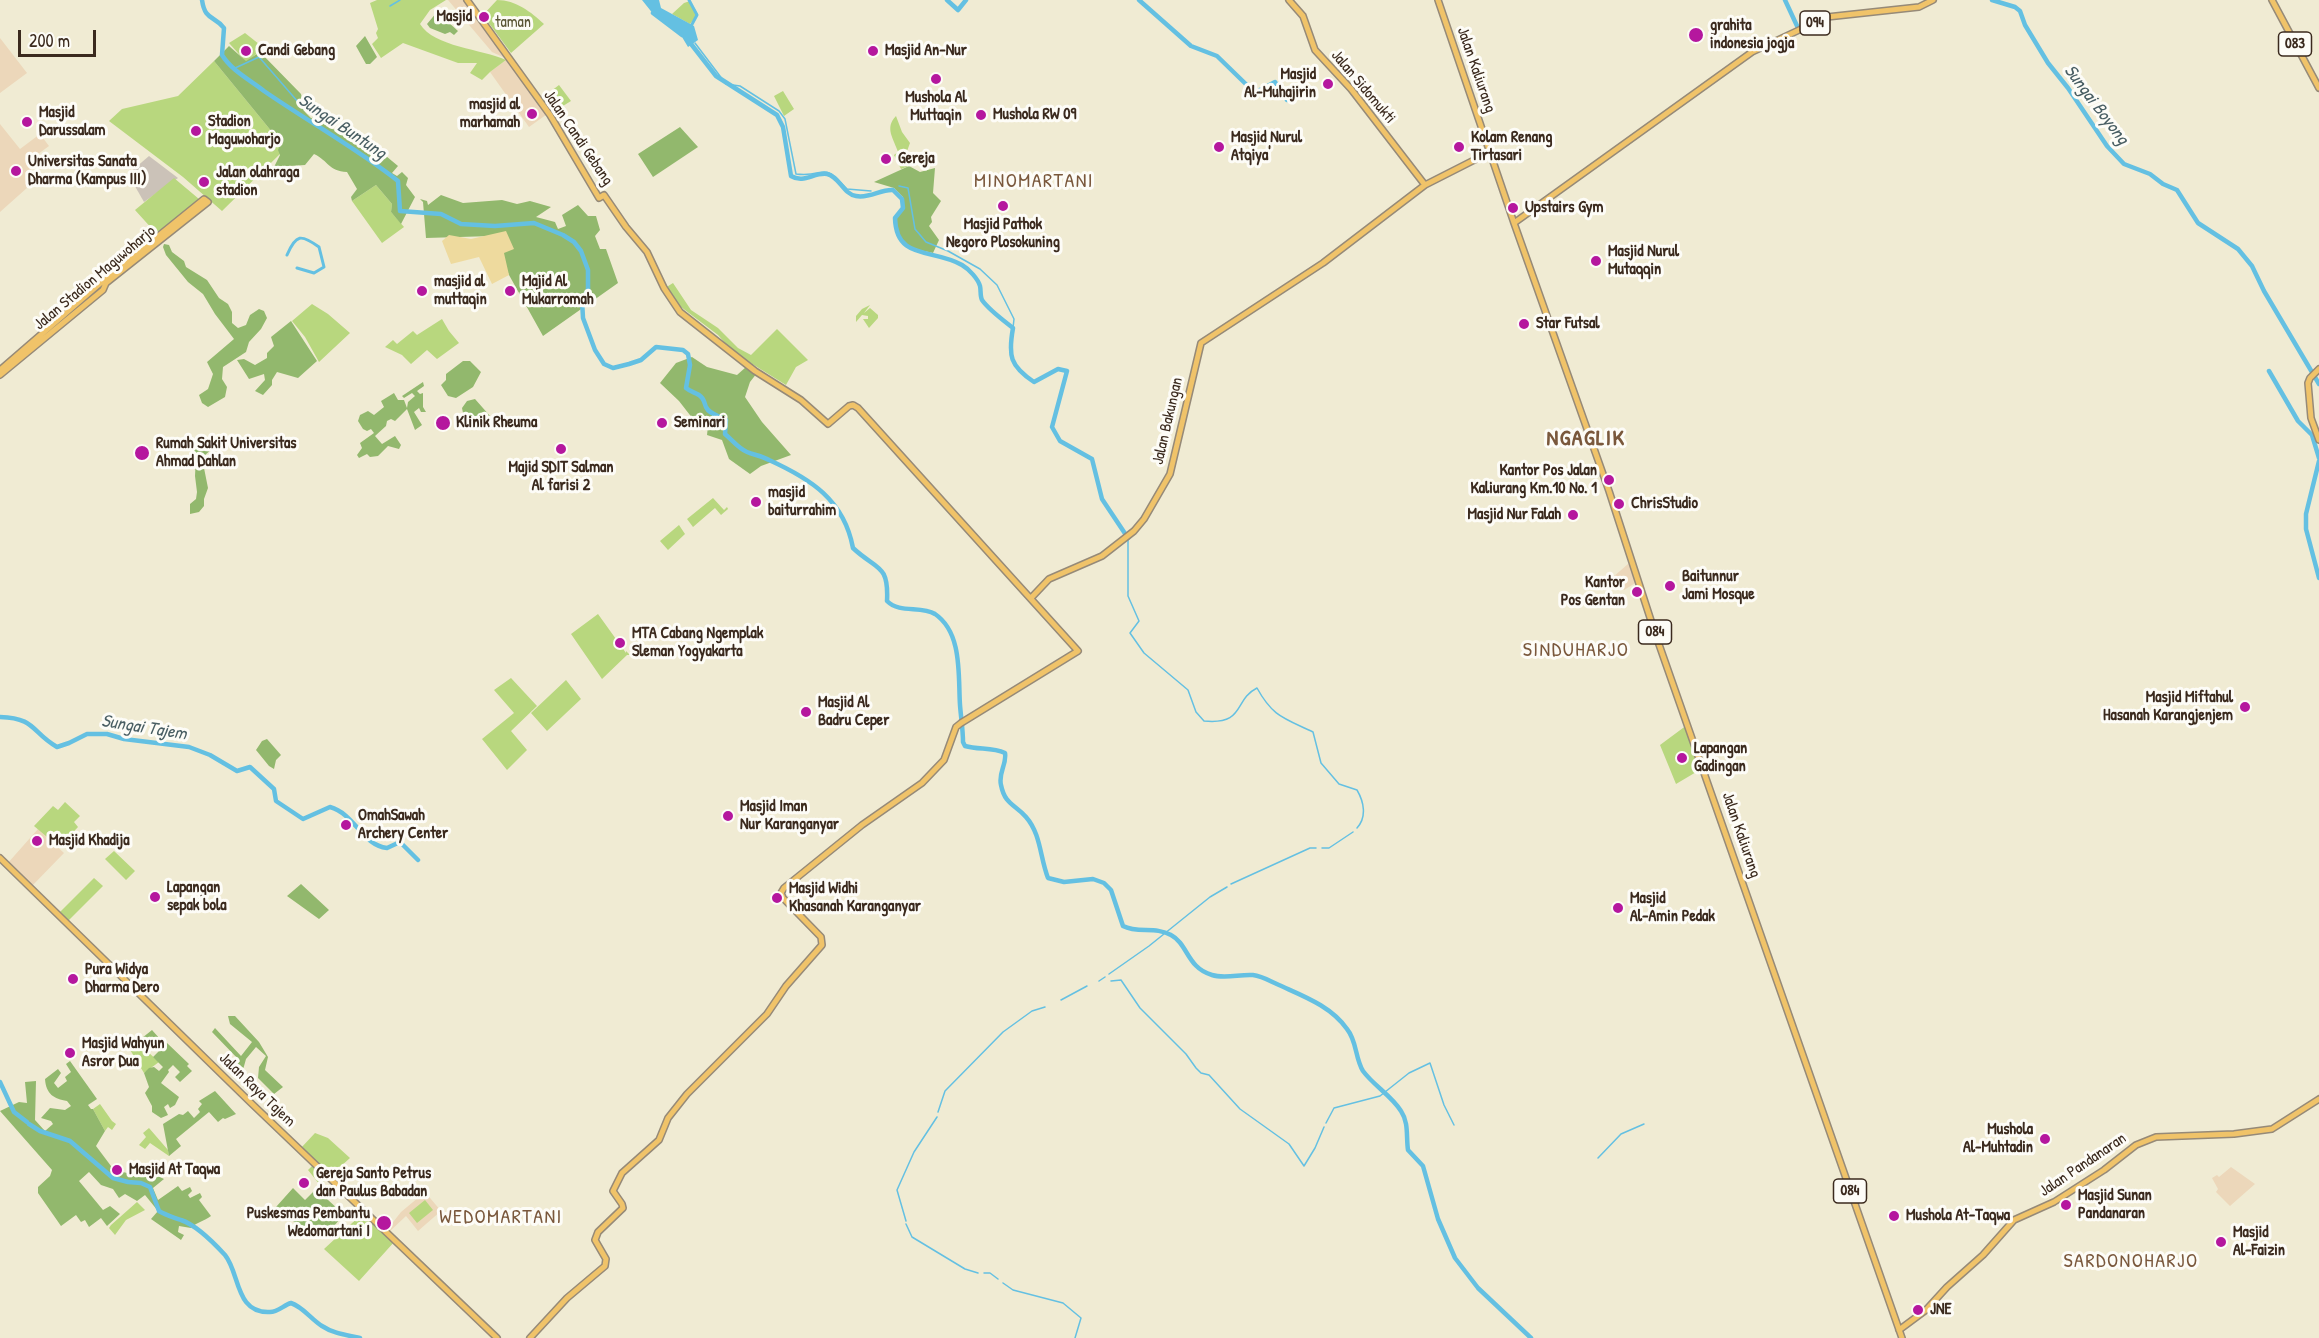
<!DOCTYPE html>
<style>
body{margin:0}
#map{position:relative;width:2319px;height:1338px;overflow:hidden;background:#f0ebd3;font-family:"Patrick Hand",sans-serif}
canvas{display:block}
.scale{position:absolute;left:18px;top:30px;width:78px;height:27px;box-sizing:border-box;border:3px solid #3b2a1e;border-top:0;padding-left:8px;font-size:18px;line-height:21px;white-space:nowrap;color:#3b2a1e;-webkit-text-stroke:4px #fdfcf7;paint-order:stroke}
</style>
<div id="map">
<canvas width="2319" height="1338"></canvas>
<div class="scale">200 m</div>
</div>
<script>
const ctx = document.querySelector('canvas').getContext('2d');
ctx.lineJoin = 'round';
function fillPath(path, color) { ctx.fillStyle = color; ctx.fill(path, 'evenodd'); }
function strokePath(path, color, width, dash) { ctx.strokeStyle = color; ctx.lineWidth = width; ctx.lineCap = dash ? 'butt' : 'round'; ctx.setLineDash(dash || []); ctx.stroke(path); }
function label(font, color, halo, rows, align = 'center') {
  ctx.font = font + ' "Patrick Hand",sans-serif'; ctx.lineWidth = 6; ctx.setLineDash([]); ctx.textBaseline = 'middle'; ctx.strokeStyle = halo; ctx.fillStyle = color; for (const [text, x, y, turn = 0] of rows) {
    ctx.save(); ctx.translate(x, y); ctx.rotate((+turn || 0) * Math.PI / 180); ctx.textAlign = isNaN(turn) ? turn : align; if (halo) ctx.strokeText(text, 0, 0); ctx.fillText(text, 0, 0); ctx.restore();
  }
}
fillPath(new Path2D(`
 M 448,0 L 468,0 L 508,55 L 505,58 L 492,52 Z
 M 0,38 L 27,73 L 0,93 Z
 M 510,57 L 550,112 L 529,127 L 490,72 Z
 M 0,124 L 20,149 L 40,134 L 49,146 L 26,163 L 37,179 L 0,212 Z
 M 1628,564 L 1632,566 L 1637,582 L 1624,590 L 1613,577 Z
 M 38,829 L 64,853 L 31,887 L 7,864 Z
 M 2231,1167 L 2255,1184 L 2230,1206 L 2216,1192 L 2218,1189 L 2212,1178 L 2217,1175 L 2219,1177 Z
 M 425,1192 L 441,1211 L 418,1231 L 406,1216 L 388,1233 L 386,1231 L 401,1212 Z`), '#ecd7ba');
fillPath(new Path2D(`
 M 149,156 L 178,178 L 144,202 L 128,174 Z`), '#cbc2b8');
fillPath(new Path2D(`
 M 377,0 L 446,0 L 430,10 L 420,24 C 434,47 482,49 506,60 L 490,72 L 482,80 L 470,73 L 477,63 L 458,63 L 403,43 L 381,58 L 372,44 L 378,38 L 376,33 L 378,29 L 370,3 Z
 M 497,0 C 516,0 531,12 544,24 L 511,53 L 483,15 Z
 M 690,1 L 698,14 L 690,24 L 672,14 L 684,3 Z
 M 245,33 L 264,48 L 246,62 L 229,43 Z
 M 214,61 L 281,143 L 280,154 L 222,211 L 183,177 L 109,121 L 122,109 L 178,96 Z
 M 559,85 L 571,101 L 550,114 L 542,98 Z
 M 783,91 L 794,109 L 784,116 L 774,96 Z
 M 896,116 L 902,132 L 910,143 L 906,154 L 909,166 L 901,169 L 894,155 L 898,152 C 894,139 884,128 896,116 Z
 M 174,178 L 199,199 L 199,201 L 161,232 L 154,231 L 135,210 Z
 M 376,185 L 392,204 L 391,212 L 404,227 L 382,243 L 352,201 Z
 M 673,283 L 691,310 L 718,328 L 738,348 L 751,355 L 777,329 L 808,360 L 796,367 L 786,385 L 733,352 L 718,335 L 677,304 L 665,288 Z
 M 312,304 L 328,314 L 350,333 L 319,362 L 305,337 L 292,321 Z
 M 870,305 L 864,313 L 870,308 L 878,315 L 878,318 L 869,328 L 863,319 L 868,319 L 868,316 L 862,315 L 856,322 L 856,316 L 862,309 Z
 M 442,319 L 449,331 L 459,343 L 437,359 L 427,350 L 411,364 L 402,355 L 385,347 L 393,340 L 397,344 L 413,331 L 417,335 Z
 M 713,498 L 724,510 L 727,507 L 728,509 L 721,515 L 715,508 L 693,527 L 687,519 Z
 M 679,525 L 685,534 L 668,550 L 660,541 Z
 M 598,614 L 626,653 L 626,651 L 630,655 L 627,655 L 602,679 L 571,634 Z
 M 511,678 L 537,706 L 511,731 L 527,750 L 507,770 L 482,739 L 514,713 L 494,690 Z
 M 566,680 L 581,699 L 547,731 L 531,713 Z
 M 1687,725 L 1703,768 L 1676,784 L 1660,745 Z
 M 65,802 L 80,816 L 74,822 L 78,827 L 65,841 L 60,837 L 54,843 L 34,826 L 53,806 L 58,810 Z
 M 114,851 L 135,871 L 126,880 L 105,859 Z
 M 94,878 L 103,886 L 68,921 L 59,913 Z
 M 137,1042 L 159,1062 L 144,1073 L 129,1048 Z
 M 100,1104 L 112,1121 L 116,1124 L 112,1130 L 108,1127 L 105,1131 L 93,1109 Z
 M 149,1128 L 168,1150 L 169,1156 L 150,1143 L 145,1149 L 139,1145 L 146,1137 L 143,1133 Z
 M 315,1133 L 328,1138 L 350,1158 L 320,1185 L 308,1170 L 315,1163 L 300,1149 Z
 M 425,1200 L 433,1210 L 417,1223 L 409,1213 Z
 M 137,1202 L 145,1210 L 126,1220 L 115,1235 L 109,1228 L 111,1225 Z
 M 364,1212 L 395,1241 L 359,1281 L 324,1249 Z`), '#b8d77e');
fillPath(new Path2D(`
 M 437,12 L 458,31 L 454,35 L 450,32 L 445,34 L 430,28 L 427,24 Z
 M 365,36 L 377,57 L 370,64 L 366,64 L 356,46 Z
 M 229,46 L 246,61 L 260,52 L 301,94 L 305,112 L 311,118 L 318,117 L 332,129 L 347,132 L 380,151 L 398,166 L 392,173 L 397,176 L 402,172 L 408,178 L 406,185 L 415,197 L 401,224 L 391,212 L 392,204 L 376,185 L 352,201 L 351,197 L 357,189 L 347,172 C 328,171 329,161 314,154 L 305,165 L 274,167 L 280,155 L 278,150 L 281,143 L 214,61 Z
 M 680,127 L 698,147 L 653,177 L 638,154 Z
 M 909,166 L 920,172 L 935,168 L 933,193 L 941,201 L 931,217 L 932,222 L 929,226 L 939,240 L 933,253 C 910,248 896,244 895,218 L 904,209 L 903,197 L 894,188 L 874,182 Z
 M 441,195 L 463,203 L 502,200 L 517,204 L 530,201 L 551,207 L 536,217 L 555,222 L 558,229 L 566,226 L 562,215 L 578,205 L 588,216 L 596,216 L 600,230 L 595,236 L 600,249 L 606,249 L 618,283 L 543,336 L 509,275 L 492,236 L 426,238 L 423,202 L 420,199 L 427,201 L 428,205 Z
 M 164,244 L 169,245 L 172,252 L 184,261 L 186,267 L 207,280 L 219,298 L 228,304 L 232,312 L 232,323 L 238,328 L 246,325 L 250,315 L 259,309 L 264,311 L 267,318 L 261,329 L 249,342 L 246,352 L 223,367 L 222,379 L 227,387 L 225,397 L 208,407 L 202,403 L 199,395 L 208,389 L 213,374 L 207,362 L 234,339 L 215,314 L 203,294 L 188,282 L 166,255 L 163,247 Z
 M 291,321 L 317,361 L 298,378 L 277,372 L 272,380 L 272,385 L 263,395 L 255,391 L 265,380 L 264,374 L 249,379 L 237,360 L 244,359 L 255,365 L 267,358 L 267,353 L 274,346 L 271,337 Z
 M 692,357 L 707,367 L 737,375 L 746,367 L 757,373 L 750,382 L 745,397 L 762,422 L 791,455 L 761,466 L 750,474 L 729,459 L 722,440 L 707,435 L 708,426 L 701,420 L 693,419 L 679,401 L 660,383 L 676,363 Z
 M 463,361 L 470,361 L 481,372 L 473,387 L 456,398 L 448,396 L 441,385 L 446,380 L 446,374 Z
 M 423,382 L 424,386 L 417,391 L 420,394 L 423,393 L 423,407 L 426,412 L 421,412 L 419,408 L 414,412 L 422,425 L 415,430 L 407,409 L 395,421 L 391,419 L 387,421 L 386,426 L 375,436 L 382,444 L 395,436 L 401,445 L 399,449 L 388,446 L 378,456 L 370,457 L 367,454 L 359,458 L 357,455 L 362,448 L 360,443 L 374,433 L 371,429 L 367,431 L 363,429 L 358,421 L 360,415 L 368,411 L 374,415 L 384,407 L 381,401 L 394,393 L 398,400 L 404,400 L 407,408 L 408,402 L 415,396 L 412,393 L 404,398 L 402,396 Z
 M 475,399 L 490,416 C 483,425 476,428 465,423 L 462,408 L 467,401 Z
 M 197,436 L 201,444 L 206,446 L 211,444 L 213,448 L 204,456 L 204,460 L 208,460 L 204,468 L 208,488 L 204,499 L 204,506 L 199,512 L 190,514 L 190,504 L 196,499 L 197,492 L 195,476 L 196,456 L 192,445 Z
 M 267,739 L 281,755 L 276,760 L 274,769 L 269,766 L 256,750 L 262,741 Z
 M 301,884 L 329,910 L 319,919 L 287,896 Z
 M 228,1016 L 235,1016 L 259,1042 L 268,1057 L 265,1070 L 283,1087 L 274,1094 L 258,1078 L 259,1067 L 266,1056 L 256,1047 L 246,1059 L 241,1077 L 233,1069 L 240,1061 L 212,1032 L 215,1028 L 241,1056 L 252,1042 L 230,1024 Z
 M 152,1030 L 160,1039 L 157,1043 L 162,1047 L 167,1043 L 189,1064 L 187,1066 L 192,1071 L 180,1082 L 175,1077 L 180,1072 L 173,1065 L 168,1070 L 169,1072 L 161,1083 L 179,1097 L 175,1105 L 170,1108 L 168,1104 L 164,1107 L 168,1115 L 161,1118 L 152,1112 L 152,1106 L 145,1093 L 149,1087 L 144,1073 L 149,1068 L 154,1067 L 159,1071 L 163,1067 L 153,1057 L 159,1051 L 154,1046 L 148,1052 L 137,1042 Z
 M 70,1061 L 97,1099 L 88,1105 L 91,1109 L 93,1109 L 105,1131 L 96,1146 L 114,1170 L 136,1175 L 140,1170 L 141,1172 L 144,1173 L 154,1165 L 159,1165 L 162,1170 L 158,1176 L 164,1179 L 153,1188 L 158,1200 L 178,1186 L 182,1191 L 190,1187 L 192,1191 L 188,1195 L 190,1198 L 200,1193 L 202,1197 L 199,1200 L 211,1216 C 204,1221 197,1222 191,1228 L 179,1226 L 178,1232 L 184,1235 L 181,1240 L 151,1219 L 158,1211 L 145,1195 L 137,1201 L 125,1194 L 119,1198 L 113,1189 L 101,1185 L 89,1172 L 79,1181 L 103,1210 L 110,1206 L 120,1214 L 107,1226 L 101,1218 L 89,1227 L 85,1220 L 81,1222 L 76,1215 L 61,1226 L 38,1193 L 38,1187 L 50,1176 L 52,1170 L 0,1111 L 19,1102 L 27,1103 L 25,1082 L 36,1081 L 35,1120 L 45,1131 L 53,1124 L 51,1121 L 41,1118 L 50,1108 L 65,1110 L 71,1106 L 67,1101 C 54,1099 46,1094 45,1079 L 58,1069 L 61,1073 L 54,1083 L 58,1088 L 67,1081 L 65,1077 L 71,1072 L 66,1064 Z
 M 215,1091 L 236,1114 L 225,1119 L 223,1118 L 218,1122 L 209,1112 L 176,1139 L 181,1146 L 169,1156 L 163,1124 L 179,1114 L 183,1115 L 188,1111 L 194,1118 L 200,1112 L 198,1109 L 202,1104 L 199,1101 Z
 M 293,1188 L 305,1200 L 316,1189 L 339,1210 L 337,1214 L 340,1219 L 328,1233 L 318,1225 L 309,1234 L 276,1207 Z`), '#92b86d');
fillPath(new Path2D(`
 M 506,231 L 514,249 L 504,253 L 509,275 L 492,284 L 479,257 L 451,264 L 442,241 L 449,235 L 471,239 Z`), '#eeda9e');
fillPath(new Path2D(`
 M 642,0 L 659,0 L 661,8 L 694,26 L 698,40 L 688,47 L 679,32 L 654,15 Z`), '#64c0e2');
strokePath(new Path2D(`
 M 390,6 L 400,0
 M 695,43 L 726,84 L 740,86 L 779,111 L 785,119 L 796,174 C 827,178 820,159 847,189 L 871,191
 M 233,69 L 259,57 L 305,110
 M 899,186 L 908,188 L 915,229 L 926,242 L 948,251 L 980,269 L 997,285 L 1014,319 L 1013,328
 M 1128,539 L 1128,596 L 1139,621 L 1130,633 L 1144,653 L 1188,690 L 1196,712 L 1204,721 C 1246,725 1233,700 1257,688 C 1273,717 1284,718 1313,732 L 1321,763 L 1339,784 L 1357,790 C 1364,802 1367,817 1357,828
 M 1322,848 L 1329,848 L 1353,832
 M 1231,884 L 1310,848 L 1316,848
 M 1109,974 L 1149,946 L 1210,897 L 1227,887
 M 1099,981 L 1105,977
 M 1111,981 L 1121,980 L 1140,1008 L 1186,1054 L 1196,1068 L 1201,1073 L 1209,1075 L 1240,1109 L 1289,1144 L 1304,1166 L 1315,1148 L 1324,1127
 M 1061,1000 L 1087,986
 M 938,1112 L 945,1091 L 1003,1032 L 1032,1011 L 1045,1007
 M 1326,1123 L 1334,1108 L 1380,1096 L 1409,1073 L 1430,1063 L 1444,1105 L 1454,1125
 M 1598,1158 L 1621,1134 L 1644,1124
 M 906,1221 L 897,1190 L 914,1152 L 937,1117
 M 906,1224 L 912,1237 L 965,1269 L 978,1273
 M 984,1273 L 990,1273 L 998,1279
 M 1003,1283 L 1013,1290 L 1063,1303 L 1081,1318 L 1075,1338`), '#64c0e2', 1.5);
strokePath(new Path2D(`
 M 689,0 L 697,15 L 690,28
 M 287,255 C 296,234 301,234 319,247 L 324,267 L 314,273 L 297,268`), '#64c0e2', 3);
strokePath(new Path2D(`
 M 202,0 C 205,21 214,15 224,28 L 222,55 C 232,71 250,80 264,91 C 309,122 356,148 398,181 L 400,211 L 441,214 L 461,224 L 495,226 L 534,223 L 563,235 L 574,242 L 581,251 L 588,270 L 588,290 L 582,300 L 583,318 L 595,350 L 604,364 L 613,368 L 629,364 L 641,360 L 656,347 L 683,350 L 688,354 L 690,365 L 686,388 C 691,392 694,392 699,395 C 704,398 704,402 706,407 C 709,414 719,416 726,420 L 725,434 C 732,440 739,449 747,452 C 754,455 762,456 769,460 C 811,479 844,500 853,548 C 876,570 889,563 887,601 C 900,614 921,605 935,614 C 963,633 958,677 960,705 C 961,718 963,730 963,742 L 965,746 C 979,750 992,747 1005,753 C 1007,764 998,773 1001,785 C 1005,805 1015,804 1026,817 C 1041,834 1040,858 1048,878 L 1064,882 L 1093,879 L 1104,883 L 1111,890 L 1123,926 C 1138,934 1155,926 1171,935 C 1188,944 1187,968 1212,975 C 1225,979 1240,974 1253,975 C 1262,976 1270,981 1279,985 C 1303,996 1331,1006 1347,1029 C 1357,1041 1355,1058 1363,1071 C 1374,1086 1391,1095 1401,1111 C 1409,1123 1406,1137 1408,1150 L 1423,1166 L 1438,1219 L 1455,1258 L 1478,1288 L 1531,1338
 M 947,0 L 958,10 L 966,0
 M 1139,0 L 1191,46 L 1217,56 L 1254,92
 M 1785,0 L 1798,28
 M 1992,0 L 2015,7 L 2020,11 L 2025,25 L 2048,63 L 2068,88 L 2107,146 L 2124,164 L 2150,174 L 2163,184 L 2177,190 L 2198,223 L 2238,249 L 2252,266 L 2264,291 L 2319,384
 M 653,13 L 682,35
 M 688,40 L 716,76 L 777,115 L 783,127 L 791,176 C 804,184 814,172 827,174 C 839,176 843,194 856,196 C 869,199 881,189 893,190 L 902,199 L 903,208 L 895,218 C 896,261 933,248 962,265 C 969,269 978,279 980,286 C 981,290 980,296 982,300 C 989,310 1003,320 1013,328 C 1008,356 1010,366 1034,382 L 1058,369 L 1067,371 L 1052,427 L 1060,441 L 1092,459 L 1102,499 L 1128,538
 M 1260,90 L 1275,82 L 1287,100
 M 2269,371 L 2298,421 L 2312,435 L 2319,458
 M 2319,461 L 2306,514 L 2306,529 L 2319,578
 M 0,717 C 36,718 31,732 57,747 L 69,743 L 87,734 L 107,734 L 124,739 L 189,747 L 210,755 L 237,771 L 250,767 L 274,789 L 276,801 L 303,819 L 330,807 C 355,814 362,845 387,848 L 400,842 L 418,860
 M 0,1082 L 14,1112 L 27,1122
 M 29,1124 L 40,1131 L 70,1141 L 113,1178 L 128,1182 L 141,1183 L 150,1187 L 159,1211 C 167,1216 173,1217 181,1220 C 196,1225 214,1243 225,1255 C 240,1273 235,1314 270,1312 C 278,1312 284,1305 291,1303 C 303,1307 311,1319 322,1326 C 334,1334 347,1335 360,1338`), '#64c0e2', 4.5);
const major = new Path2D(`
 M 467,0 L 550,115 L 599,198 L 604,195 L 626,227 L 647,252 L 664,288 L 680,312 L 755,371 L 801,400 L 828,424 L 849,406 L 853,405 L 858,408 L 1078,651 L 961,723 L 956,727 L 944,760 L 922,783 L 862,825 L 784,888 L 781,893 L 783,898 L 821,937 L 822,945 L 786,986 L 767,1014 L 687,1094 L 668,1118 L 659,1140 L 622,1173 L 613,1191 L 622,1204 L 623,1208 L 598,1232 L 595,1240 L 606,1259 L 605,1266 L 567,1298 L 530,1338
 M 1289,0 L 1303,16 L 1315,50 L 1351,89 L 1425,185
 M 1438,0 L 1514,223 L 1609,491 L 1655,633 L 1902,1338
 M 2272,0 L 2319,88
 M 1514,223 L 1752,52 L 1827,17 L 1919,7 L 1933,0
 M 2319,369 L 2310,378 L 2308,383 L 2311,418 L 2319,440
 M 0,370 L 104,280 L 204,199 L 208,202 L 106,283 L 103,290 L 0,375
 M 1031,598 L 1049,579 L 1102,556 L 1134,531 L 1144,519 L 1170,474 L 1201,343 L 1323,263 L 1425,185 L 1490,152
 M 0,858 L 250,1102 L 497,1338
 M 1899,1330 L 1926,1310 L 1947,1287 L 1983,1255 L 2014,1220 L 2054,1202 L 2104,1170 L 2136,1145 L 2156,1137 L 2234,1134 L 2272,1129 L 2319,1099`);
strokePath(major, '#968a78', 8);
strokePath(major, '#f0c369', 5);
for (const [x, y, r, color] of [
 [484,17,6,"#b5179e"],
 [1696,35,8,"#b5179e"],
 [246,51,6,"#b5179e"],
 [873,51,6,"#b5179e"],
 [936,79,6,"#b5179e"],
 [1328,84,6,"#b5179e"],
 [532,114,6,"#b5179e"],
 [981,115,6,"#b5179e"],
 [27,122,6,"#b5179e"],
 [196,131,6,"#b5179e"],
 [1219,147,6,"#b5179e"],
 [1459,147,6,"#b5179e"],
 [886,159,6,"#b5179e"],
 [16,171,6,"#b5179e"],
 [204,182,6,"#b5179e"],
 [1003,206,6,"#b5179e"],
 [1513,208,6,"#b5179e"],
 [1596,261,6,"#b5179e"],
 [422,291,6,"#b5179e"],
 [510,291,6,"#b5179e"],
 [1524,324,6,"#b5179e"],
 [443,423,8,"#b5179e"],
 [662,423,6,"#b5179e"],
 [561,449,6,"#b5179e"],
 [142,453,8,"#b5179e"],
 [1609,480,6,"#b5179e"],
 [756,502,6,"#b5179e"],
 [1619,504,6,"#b5179e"],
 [1573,515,6,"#b5179e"],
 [1670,586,6,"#b5179e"],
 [1637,592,6,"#b5179e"],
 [620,643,6,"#b5179e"],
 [2245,707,6,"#b5179e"],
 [806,712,6,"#b5179e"],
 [1682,758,6,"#b5179e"],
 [728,816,6,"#b5179e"],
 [346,825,6,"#b5179e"],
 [37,841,6,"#b5179e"],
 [155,897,6,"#b5179e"],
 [777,898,6,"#b5179e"],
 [1618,908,6,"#b5179e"],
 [73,979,6,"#b5179e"],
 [70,1053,6,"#b5179e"],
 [2045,1139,6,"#b5179e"],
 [117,1170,6,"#b5179e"],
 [304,1183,6,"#b5179e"],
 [2066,1205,6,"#b5179e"],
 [1894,1216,6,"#b5179e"],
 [384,1223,8,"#b5179e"],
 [2221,1242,6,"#b5179e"],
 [1918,1310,6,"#b5179e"]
]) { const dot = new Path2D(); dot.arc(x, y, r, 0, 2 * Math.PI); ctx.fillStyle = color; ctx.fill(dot); strokePath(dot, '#fdfcf7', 2); }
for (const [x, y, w] of [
 [1815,23,30],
 [2295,44,33],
 [1655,632,33],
 [1850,1191,33]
]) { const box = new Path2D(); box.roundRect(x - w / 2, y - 12, w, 24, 4.5); ctx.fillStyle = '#fdfcf7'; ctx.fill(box); strokePath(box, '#3b2a1e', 1.5); }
label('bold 15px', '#3b2a1e', null, [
 ["094",1815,23],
 ["083",2295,44],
 ["084",1655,632],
 ["084",1850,1191]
]);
label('bold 16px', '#3b2a1e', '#fdfcf7', [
 ["Masjid",472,17,"right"],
 ["grahita",1710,26],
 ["indonesia jogja",1710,44],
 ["Candi Gebang",258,51],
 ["Masjid An-Nur",885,51],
 ["Masjid",1316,75,"right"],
 ["Al-Muhajirin",1316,93,"right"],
 ["Mushola Al",936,98,"center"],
 ["Muttaqin",936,116,"center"],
 ["masjid al",520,105,"right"],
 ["marhamah",520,123,"right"],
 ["Masjid",39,113],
 ["Darussalam",39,131],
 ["Mushola RW 09",993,115],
 ["Stadion",208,122],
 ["Maguwoharjo",208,140],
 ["Masjid Nurul",1231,138],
 ["Atqiya'",1231,156],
 ["Kolam Renang",1471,138],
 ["Tirtasari",1471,156],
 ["Gereja",898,159],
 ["Universitas Sanata",28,162],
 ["Dharma (Kampus III)",28,180],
 ["Jalan olahraga",216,173],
 ["stadion",216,191],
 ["Upstairs Gym",1525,208],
 ["Masjid Pathok",1003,225,"center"],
 ["Negoro Plosokuning",1003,243,"center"],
 ["Masjid Nurul",1608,252],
 ["Mutaqqin",1608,270],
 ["masjid al",434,282],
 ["muttaqin",434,300],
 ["Majid Al",522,282],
 ["Mukarromah",522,300],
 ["Star Futsal",1536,324],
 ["Klinik Rheuma",456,423],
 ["Seminari",674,423],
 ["Rumah Sakit Universitas",156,444],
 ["Ahmad Dahlan",156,462],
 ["Majid SDIT Salman",561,468,"center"],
 ["Al farisi 2",561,486,"center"],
 ["Kantor Pos Jalan",1597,471,"right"],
 ["Kaliurang Km.10 No. 1",1597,489,"right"],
 ["masjid",768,493],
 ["baiturrahim",768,511],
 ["ChrisStudio",1631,504],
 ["Masjid Nur Falah",1561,515,"right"],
 ["Baitunnur",1682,577],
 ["Jami Mosque",1682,595],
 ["Kantor",1625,583,"right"],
 ["Pos Gentan",1625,601,"right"],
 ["MTA Cabang Ngemplak",632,634],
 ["Sleman Yogyakarta",632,652],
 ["Masjid Miftahul",2233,698,"right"],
 ["Hasanah Karangjenjem",2233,716,"right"],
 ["Masjid Al",818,703],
 ["Badru Ceper",818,721],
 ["Lapangan",1694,749],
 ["Gadingan",1694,767],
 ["Masjid Iman",740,807],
 ["Nur Karanganyar",740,825],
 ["OmahSawah",358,816],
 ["Archery Center",358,834],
 ["Masjid Khadija",49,841],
 ["Lapangan",167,888],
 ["sepak bola",167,906],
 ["Masjid Widhi",789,889],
 ["Khasanah Karanganyar",789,907],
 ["Masjid",1630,899],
 ["Al-Amin Pedak",1630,917],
 ["Pura Widya",85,970],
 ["Dharma Dero",85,988],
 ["Masjid Wahyun",82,1044],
 ["Asror Dua",82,1062],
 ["Mushola",2033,1130,"right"],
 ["Al-Muhtadin",2033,1148,"right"],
 ["Masjid At Taqwa",129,1170],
 ["Gereja Santo Petrus",316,1174],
 ["dan Paulus Babadan",316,1192],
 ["Masjid Sunan",2078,1196],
 ["Pandanaran",2078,1214],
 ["Puskesmas Pembantu",370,1214,"right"],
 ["Wedomartani I",370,1232,"right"],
 ["Mushola At-Taqwa",1906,1216],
 ["Masjid",2233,1233],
 ["Al-Faizin",2233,1251],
 ["JNE",1930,1310]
], 'left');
label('16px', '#5a5536', '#fdfcf7', [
 ["taman",513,23]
]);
label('16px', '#3b2a1e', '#fdfcf7', [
 ["Jalan Kaliurang",1476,70,71],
 ["Jalan Sidomukti",1363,87,50],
 ["Jalan Candi Gebang",578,138,56],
 ["Jalan Stadion Maguwoharjo",95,278,-40],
 ["Jalan Bakungan",1168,421,-77],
 ["Jalan Kaliurang",1741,835,71],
 ["Jalan Raya Tajem",257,1090,44],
 ["Jalan Pandanaran",2083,1165,-34]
]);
label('italic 18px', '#495e63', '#fdfcf7', [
 ["Sungai Boyong",2096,105,53],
 ["Sungai Buntung",342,127,34],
 ["Sungai Tajem",144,728,9]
]);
ctx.letterSpacing = '1.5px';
label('20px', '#7a583c', '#fdfcf7', [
 ["MINOMARTANI",1034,182],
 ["SINDUHARJO",1576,651],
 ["WEDOMARTANI",501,1218],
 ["SARDONOHARJO",2131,1262]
]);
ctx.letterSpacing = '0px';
ctx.letterSpacing = '1.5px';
label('bold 22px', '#7a583c', '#fdfcf7', [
 ["NGAGLIK",1586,439]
]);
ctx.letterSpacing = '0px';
</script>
